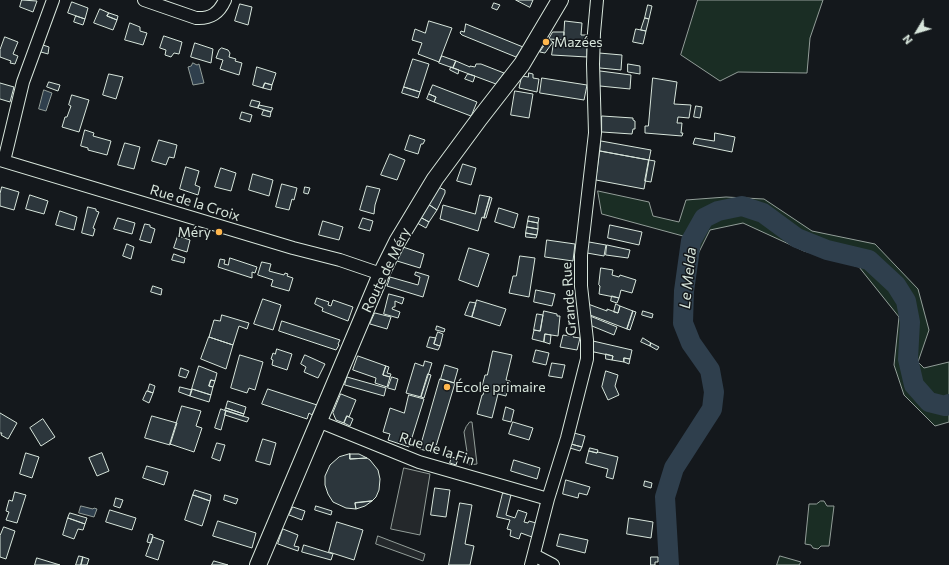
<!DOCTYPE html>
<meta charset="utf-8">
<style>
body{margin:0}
#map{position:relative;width:949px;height:565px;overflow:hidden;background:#14181c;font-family:Commissioner,sans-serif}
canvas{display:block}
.north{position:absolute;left:897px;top:12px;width:40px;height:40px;-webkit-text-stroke:3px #14181c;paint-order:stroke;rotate:232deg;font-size:11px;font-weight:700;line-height:16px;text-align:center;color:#d8e6dc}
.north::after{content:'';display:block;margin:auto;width:14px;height:18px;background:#d8e6dc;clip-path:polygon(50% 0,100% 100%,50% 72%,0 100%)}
</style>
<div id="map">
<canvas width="949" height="565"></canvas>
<div class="north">N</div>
</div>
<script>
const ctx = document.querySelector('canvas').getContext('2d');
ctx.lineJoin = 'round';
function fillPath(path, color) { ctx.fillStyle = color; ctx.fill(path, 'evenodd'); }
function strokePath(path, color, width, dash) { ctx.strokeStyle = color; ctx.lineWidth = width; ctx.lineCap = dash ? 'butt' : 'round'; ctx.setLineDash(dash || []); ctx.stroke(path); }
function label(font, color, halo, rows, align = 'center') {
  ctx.font = font + ' Commissioner,sans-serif'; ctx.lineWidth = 3; ctx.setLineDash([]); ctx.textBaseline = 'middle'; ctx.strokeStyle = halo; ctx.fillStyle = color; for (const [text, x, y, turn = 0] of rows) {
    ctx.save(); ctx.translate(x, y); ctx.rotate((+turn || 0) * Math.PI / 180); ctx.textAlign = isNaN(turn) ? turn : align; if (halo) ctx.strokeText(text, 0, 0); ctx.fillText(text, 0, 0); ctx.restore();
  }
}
const green = new Path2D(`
 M 698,0 L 823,0 L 810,38 L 807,73 L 738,72 L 720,81 L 681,55 Z
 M 598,191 L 649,202 L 653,216 L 679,222 L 686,200 L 726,197 L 764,199 L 812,231 L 875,244 L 918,289 L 929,330 L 918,362 L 924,368 L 949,362 L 949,422 L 935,426 L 904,395 L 894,365 L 899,317 L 859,267 L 804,251 L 743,223 L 710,230 L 693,264 L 683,236 L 602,214 Z
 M 821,501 L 824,501 L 827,506 L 834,506 L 829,546 L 821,546 L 818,549 L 813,548 L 811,545 L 805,544 L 809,504 L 816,504 Z
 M 780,556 L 801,562 L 799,565 L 777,565 Z`);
fillPath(green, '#1a2d24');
strokePath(green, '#939e99', 1);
const parking = new Path2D(`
 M 470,422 L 472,422 L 477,464 L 469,465 L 464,432 L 466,427 Z
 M 404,468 L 430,474 L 420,535 L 391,529 Z
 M 378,536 L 425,554 L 423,561 L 376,544 Z`);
fillPath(parking, '#24282b');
strokePath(parking, '#939e99', 1);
const water = new Path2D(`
 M 193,63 L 197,65 L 199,64 L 204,83 L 193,85 L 188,67 L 191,66 Z
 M 44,90 L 52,93 L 46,111 L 39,109 Z
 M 81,506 L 93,509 L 94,508 L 97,509 L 94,517 L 79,513 Z`);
fillPath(water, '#2f3f4d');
strokePath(water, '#939e99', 1);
strokePath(new Path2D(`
 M 669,565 L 665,497 L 674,468 L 712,409 L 714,392 L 710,370 L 691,343 L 683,323 L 684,291 L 691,241 L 704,218 L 718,211 L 742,206 L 763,213 L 797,238 L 827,250 L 869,260 L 896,285 L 906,301 L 910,322 L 908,359 L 914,385 L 929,402 L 945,406 L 949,404`), '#2f3f4d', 20);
const building = new Path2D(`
 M 22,0 L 37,1 L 33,12 L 20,7 Z
 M 516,0 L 533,0 L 530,7 Z
 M 72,2 L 88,8 L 85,19 L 68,13 Z
 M 494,3 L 500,5 L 497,10 L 492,8 Z
 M 240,4 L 252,7 L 248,25 L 235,21 Z
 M 648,5 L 652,6 L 649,19 L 645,18 Z
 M 100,9 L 109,13 L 107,16 L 117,20 L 113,30 L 94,23 Z
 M 109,13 L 118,16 L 117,20 L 107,16 Z
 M 76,16 L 85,19 L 83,25 L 74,22 Z
 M 645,18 L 649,19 L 646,31 L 641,30 Z
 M 429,21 L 452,28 L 439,62 L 418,54 L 422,43 L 412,40 L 415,29 L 425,33 Z
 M 565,21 L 582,23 L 581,35 L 587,35 L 587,42 L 564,40 Z
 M 130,23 L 140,27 L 140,31 L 147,33 L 143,45 L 125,40 Z
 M 466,24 L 496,36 L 523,47 L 516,57 L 462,35 L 460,33 L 461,31 L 464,32 Z
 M 636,29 L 646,31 L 643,44 L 633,42 Z
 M 553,32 L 564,32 L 564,40 L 549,39 Z
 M 164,36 L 182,42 L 179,54 L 174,53 L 171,57 L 165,55 L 166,50 L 160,48 Z
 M 5,37 L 18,42 L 13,54 L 18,56 L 15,64 L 10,63 L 11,61 L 0,57 L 0,50 Z
 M 549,39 L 553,42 L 545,53 L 540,52 Z
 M 554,42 L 581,44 L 581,46 L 587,46 L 587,57 L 552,55 Z
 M 195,43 L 213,49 L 211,63 L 191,57 Z
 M 43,45 L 49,47 L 48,54 L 41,52 Z
 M 222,48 L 228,50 L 230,53 L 229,57 L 236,59 L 235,61 L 242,63 L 239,75 L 220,69 L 223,60 L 216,58 L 219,50 Z
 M 599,53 L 622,55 L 621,70 L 600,68 Z
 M 442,56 L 456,61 L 453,68 L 439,63 Z
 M 413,59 L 429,64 L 420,92 L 404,87 Z
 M 456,61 L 470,67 L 470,66 L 475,67 L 476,64 L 481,64 L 504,73 L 496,84 L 453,68 Z
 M 628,64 L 640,66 L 640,74 L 628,72 Z
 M 257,67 L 276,73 L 272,85 L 265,83 L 263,88 L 253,85 Z
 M 451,67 L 459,70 L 458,74 L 450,70 Z
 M 600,71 L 631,75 L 630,89 L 600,86 Z
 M 529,73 L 533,74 L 533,78 L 539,79 L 537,92 L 519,88 L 521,79 L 523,76 L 528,77 Z
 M 109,74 L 123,77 L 116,99 L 103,95 Z
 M 468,74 L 475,76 L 473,82 L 465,79 Z
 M 542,78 L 587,85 L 584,100 L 540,93 Z
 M 653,78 L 677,82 L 674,104 L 691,105 L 689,118 L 678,117 L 677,123 L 682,123 L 681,133 L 683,133 L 682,136 L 645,133 L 645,126 L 648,126 Z
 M 49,82 L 60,85 L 58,91 L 47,87 Z
 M 0,83 L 14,87 L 10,102 L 0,99 Z
 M 265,83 L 272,85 L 271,90 L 263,88 Z
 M 433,85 L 477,102 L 472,114 L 471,116 L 434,102 L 436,97 L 429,94 Z
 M 404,87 L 420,92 L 418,98 L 402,93 Z
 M 515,91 L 533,94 L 529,118 L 511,115 Z
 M 429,94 L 436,97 L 434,102 L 427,99 Z
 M 72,95 L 89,100 L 79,132 L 62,127 L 65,117 L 67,117 L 71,106 L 69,105 Z
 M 252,100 L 260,102 L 258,108 L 250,106 Z
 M 259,105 L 273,108 L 271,112 L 258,108 Z
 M 696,106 L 702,107 L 700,118 L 694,117 Z
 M 264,110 L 271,112 L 270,117 L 262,115 Z
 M 242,112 L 252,115 L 250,122 L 240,119 Z
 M 602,116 L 633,118 L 633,120 L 635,121 L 635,129 L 633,129 L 632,134 L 602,132 Z
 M 85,130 L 94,133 L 93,136 L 111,141 L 107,155 L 88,150 L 88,148 L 81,146 Z
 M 715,133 L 735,137 L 732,152 L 693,144 L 695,138 L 714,141 Z
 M 410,135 L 425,140 L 423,144 L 421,144 L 418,154 L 405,150 Z
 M 159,140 L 177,145 L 174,158 L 169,157 L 166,165 L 152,161 Z
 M 601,141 L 651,150 L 649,160 L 600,151 Z
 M 125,143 L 140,147 L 134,169 L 118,165 Z
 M 600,151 L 649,160 L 644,189 L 596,180 Z
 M 390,154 L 405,160 L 397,180 L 381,175 Z
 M 649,160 L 655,161 L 651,182 L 645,181 Z
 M 463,164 L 476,168 L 471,185 L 457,181 Z
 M 186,167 L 199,171 L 195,185 L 200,187 L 198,195 L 180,189 Z
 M 221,168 L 236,173 L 231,191 L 215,187 Z
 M 253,174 L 273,180 L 269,196 L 249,190 Z
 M 282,184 L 297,188 L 294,200 L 292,199 L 289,210 L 276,207 Z
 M 367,186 L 380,189 L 375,205 L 374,214 L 360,210 Z
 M 2,187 L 19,192 L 14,210 L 0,206 L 0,194 Z
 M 305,187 L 310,188 L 308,194 L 304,193 Z
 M 438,187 L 445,190 L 445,193 L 437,210 L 428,204 Z
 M 30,195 L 48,201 L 44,214 L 26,209 Z
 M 480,195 L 490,197 L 484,218 L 482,217 L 478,231 L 440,219 L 443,205 L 475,214 Z
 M 490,197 L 492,198 L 486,218 L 484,218 Z
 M 428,204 L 437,210 L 429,222 L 420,217 Z
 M 88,207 L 96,209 L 96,211 L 99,212 L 93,228 L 95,229 L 93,236 L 82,233 Z
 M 499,208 L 518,214 L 514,228 L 495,222 Z
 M 60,211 L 77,217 L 74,230 L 56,225 Z
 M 529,216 L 539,218 L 538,223 L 528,221 Z
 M 420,217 L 429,222 L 426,228 L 417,223 Z
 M 118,218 L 135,223 L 132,234 L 114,229 Z
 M 363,218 L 373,221 L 370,231 L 359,228 Z
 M 323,221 L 343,227 L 339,240 L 319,235 Z
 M 528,221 L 538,223 L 538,229 L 527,227 Z
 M 145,224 L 150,225 L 150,227 L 155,229 L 151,243 L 140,240 Z
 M 610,225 L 642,232 L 639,245 L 608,238 Z
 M 527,227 L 538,229 L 537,235 L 526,233 Z
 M 526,233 L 537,235 L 536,238 L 526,237 Z
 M 178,236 L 190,240 L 187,252 L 174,248 Z
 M 547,240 L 575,244 L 573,261 L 545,257 Z
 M 589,242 L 606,245 L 604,256 L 587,253 Z
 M 127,244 L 134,247 L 131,259 L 123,256 Z
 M 607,245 L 630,250 L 628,258 L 606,255 Z
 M 403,247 L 424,254 L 420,268 L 397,261 Z
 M 469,248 L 489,254 L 478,287 L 459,280 Z
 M 174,254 L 185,258 L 184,263 L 172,260 Z
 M 520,256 L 535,258 L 529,297 L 509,293 L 513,276 L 516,276 Z
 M 230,258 L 257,267 L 255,273 L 252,272 L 252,278 L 218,267 L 220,259 L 225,260 L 224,264 L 228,265 Z
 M 262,262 L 271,264 L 269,271 L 284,275 L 285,273 L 288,274 L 287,276 L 293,278 L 289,291 L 271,286 L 273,280 L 258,275 Z
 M 601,268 L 613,270 L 612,275 L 619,277 L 620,275 L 636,280 L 632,293 L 621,290 L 619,298 L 599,294 L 600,286 L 599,285 Z
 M 416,272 L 429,276 L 423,297 L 387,286 L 390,277 L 418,285 L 420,277 L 415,275 Z
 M 153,286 L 162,289 L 161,295 L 151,292 Z
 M 536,290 L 555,294 L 552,306 L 534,302 Z
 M 389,294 L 404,298 L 402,304 L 395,301 L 395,307 L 393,307 L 392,309 L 400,312 L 398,318 L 384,314 Z
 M 612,296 L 619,298 L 617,303 L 611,301 Z
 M 317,298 L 329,302 L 328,305 L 331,306 L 333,300 L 353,307 L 348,321 L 322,311 L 323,308 L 315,304 Z
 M 263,299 L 281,305 L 273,330 L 254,324 Z
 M 477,300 L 506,309 L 500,326 L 472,317 Z
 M 470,302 L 476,303 L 472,317 L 465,315 Z
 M 588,304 L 607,311 L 607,309 L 618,313 L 620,306 L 633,311 L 627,329 L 590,315 Z
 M 616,304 L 620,306 L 618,313 L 614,312 Z
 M 544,311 L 557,314 L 557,316 L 560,316 L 558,336 L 545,334 L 544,342 L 532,339 L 534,330 L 540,331 Z
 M 633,311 L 636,312 L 630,330 L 627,329 Z
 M 643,311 L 653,314 L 652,318 L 642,315 Z
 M 375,313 L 391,317 L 387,329 L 370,324 Z
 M 537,314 L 543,315 L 540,331 L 534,330 Z
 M 222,315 L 249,323 L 247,329 L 239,326 L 233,345 L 209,337 L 214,320 L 220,321 Z
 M 590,316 L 617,327 L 614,335 L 592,326 Z
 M 282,321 L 340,340 L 338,344 L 339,345 L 336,350 L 279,331 Z
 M 437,326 L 445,329 L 444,332 L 436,330 Z
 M 438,332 L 443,334 L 440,346 L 434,344 Z
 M 545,334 L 551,335 L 550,344 L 544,342 Z
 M 570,334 L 573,335 L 573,337 L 580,338 L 577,350 L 560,347 L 563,335 L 570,336 Z
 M 209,337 L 233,345 L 226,369 L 201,359 Z
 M 430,337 L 436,338 L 434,344 L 440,346 L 438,350 L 427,347 Z
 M 643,338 L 651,343 L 650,346 L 641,342 Z
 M 593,341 L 632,350 L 630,359 L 624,358 L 624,362 L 612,360 L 613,356 L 594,352 Z
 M 651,343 L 659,347 L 657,350 L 650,346 Z
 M 277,349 L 292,354 L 287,370 L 272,365 L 273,360 L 271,359 L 273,353 L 275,354 Z
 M 536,350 L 549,353 L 546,365 L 533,362 Z
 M 493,351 L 512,355 L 506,380 L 510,381 L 506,396 L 498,394 L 492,418 L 477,414 L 482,395 L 483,395 L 484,391 L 481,390 L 485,375 L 487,375 Z
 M 606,354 L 613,356 L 612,360 L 606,359 Z
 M 240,355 L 263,362 L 255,390 L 249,388 L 247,393 L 231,388 Z
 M 305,355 L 325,364 L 318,378 L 304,372 L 306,367 L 301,364 Z
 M 358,356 L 386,366 L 383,375 L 390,377 L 387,387 L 375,383 L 376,378 L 353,370 Z
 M 624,358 L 630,359 L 629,364 L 624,362 Z
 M 425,361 L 432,363 L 421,397 L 406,393 L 415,363 L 423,366 Z
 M 552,363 L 565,365 L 562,378 L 549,376 Z
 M 445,365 L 458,369 L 454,383 L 441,379 Z
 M 199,366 L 217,373 L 215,381 L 211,380 L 209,386 L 213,387 L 211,395 L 192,389 Z
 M 386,366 L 389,367 L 387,373 L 391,374 L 390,377 L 383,375 Z
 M 181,368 L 189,371 L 186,378 L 179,376 Z
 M 606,371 L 618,375 L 615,386 L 619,395 L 608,400 L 602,387 Z
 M 428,374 L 431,375 L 424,398 L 421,397 Z
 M 347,377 L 386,388 L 384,396 L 345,385 Z
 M 392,377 L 398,379 L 395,390 L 388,388 Z
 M 440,379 L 455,383 L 434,453 L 420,449 Z
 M 211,380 L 215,381 L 213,387 L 209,386 Z
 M 150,384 L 155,386 L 153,393 L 148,391 Z
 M 180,387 L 192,390 L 190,396 L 179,392 Z
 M 192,389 L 211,395 L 209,402 L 190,396 Z
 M 268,389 L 317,405 L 312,415 L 309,413 L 307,419 L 262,404 Z
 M 147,391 L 153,393 L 149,403 L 143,400 Z
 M 341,394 L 356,400 L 349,417 L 347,416 L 344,423 L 336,420 L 333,413 Z
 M 409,395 L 424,399 L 409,447 L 388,440 L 390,434 L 383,432 L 390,408 L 404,413 Z
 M 228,401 L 246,407 L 244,414 L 226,408 Z
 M 182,406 L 201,411 L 196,426 L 202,428 L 194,452 L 170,444 Z
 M 506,407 L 514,410 L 511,422 L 503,420 Z
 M 226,408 L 244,414 L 243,416 L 225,410 Z
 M 221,409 L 226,411 L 221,430 L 215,428 Z
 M 226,411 L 249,418 L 247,422 L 225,415 Z
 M 0,413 L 17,423 L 8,439 L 1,435 L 2,433 L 0,433 Z
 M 152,416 L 177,423 L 170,445 L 145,438 Z
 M 347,416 L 353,419 L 350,426 L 344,423 Z
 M 43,419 L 55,437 L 41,446 L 30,428 Z
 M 513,422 L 533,428 L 529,440 L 509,434 Z
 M 574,433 L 585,436 L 582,447 L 571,444 Z
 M 263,439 L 276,443 L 270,465 L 256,461 Z
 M 217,443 L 225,445 L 220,461 L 212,458 Z
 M 571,444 L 582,447 L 580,451 L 570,448 Z
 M 590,448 L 598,450 L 597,453 L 589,451 Z
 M 589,451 L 597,453 L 598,452 L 618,457 L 613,479 L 606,477 L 608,469 L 586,463 Z
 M 26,453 L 39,457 L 32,478 L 20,474 Z
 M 102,453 L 109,471 L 97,476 L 89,458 Z
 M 350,454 L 359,454 L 367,458 L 350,459 Z
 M 350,454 L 350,459 L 367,458 L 370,460 L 378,470 L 380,479 L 379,490 L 376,497 L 372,501 L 355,503 L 356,509 L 346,508 L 333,502 L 328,494 L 325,485 L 325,476 L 330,465 L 339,457 Z
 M 452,457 L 458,459 L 456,465 L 450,463 Z
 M 514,460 L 540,468 L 537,479 L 511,471 Z
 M 147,466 L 168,472 L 164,485 L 143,478 Z
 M 566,480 L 590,487 L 587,495 L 579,493 L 578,498 L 563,494 Z
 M 645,481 L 652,483 L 651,488 L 644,486 Z
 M 435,488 L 450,490 L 446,517 L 431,515 Z
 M 195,490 L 211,495 L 210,501 L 193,495 Z
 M 15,492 L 26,495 L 17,523 L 6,520 L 9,512 L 6,511 L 9,500 L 12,501 Z
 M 503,493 L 511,495 L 506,515 L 515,518 L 518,510 L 527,513 L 524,522 L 528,523 L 529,521 L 536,523 L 532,537 L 521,533 L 519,539 L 510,536 L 511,530 L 507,529 L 510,520 L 497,517 Z
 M 193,495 L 210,501 L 202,526 L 185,520 Z
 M 225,495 L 238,499 L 236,504 L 224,500 Z
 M 116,498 L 123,500 L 120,508 L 114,506 Z
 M 372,501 L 365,506 L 356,509 L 355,503 Z
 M 460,503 L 472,505 L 465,544 L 474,546 L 470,565 L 449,565 Z
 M 316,506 L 332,511 L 331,515 L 315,510 Z
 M 293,507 L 305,511 L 302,520 L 289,515 Z
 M 110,510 L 136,518 L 132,530 L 106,522 Z
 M 70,513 L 87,518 L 85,524 L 68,518 Z
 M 68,518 L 85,524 L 83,530 L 78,529 L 74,539 L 63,535 Z
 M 629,518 L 653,522 L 651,538 L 627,534 Z
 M 218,521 L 256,533 L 252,548 L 213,536 Z
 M 337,522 L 363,530 L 354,560 L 329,552 Z
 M 4,527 L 15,531 L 6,559 L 0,557 L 0,536 Z
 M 283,529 L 298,535 L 294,546 L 299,547 L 298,551 L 278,544 Z
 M 150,534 L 153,535 L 151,543 L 147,542 L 149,535 Z
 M 560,534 L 588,540 L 585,553 L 557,546 Z
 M 153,537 L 164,541 L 158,560 L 146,556 Z
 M 304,545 L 333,554 L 331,560 L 302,552 Z
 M 79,556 L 83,557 L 81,565 L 76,565 Z
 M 83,557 L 89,559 L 87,565 L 81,565 Z
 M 651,557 L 658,557 L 658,562 L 655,562 L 655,565 L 651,565 Z
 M 37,558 L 60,565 L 35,565 Z
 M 214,561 L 228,565 L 212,565 Z`);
fillPath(building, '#2c363c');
strokePath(building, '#d8e6dc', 1);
const minor = new Path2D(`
 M 144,0 L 196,18 C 211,19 219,13 225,0
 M 0,160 L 293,248 L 340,260 L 381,274
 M 4,161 L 23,82 L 53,0
 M 318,421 L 419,462 L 548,499
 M 534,555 L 553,565
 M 531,565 L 548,499 L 567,438 L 587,359 L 587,340 L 581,286 L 581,255 L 595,133 L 593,64 L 594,33 L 597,0`);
const major = new Path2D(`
 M 258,565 L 381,274 L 397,242 L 435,179 L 480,118 L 522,64 L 560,0`);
strokePath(minor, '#d8e6dc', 14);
strokePath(major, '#d8e6dc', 18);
strokePath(minor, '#14181c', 12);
strokePath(major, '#14181c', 16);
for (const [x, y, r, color] of [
 [546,42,4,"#ffb74d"],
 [219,232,4,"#ffb74d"],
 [447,387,4,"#ffb74d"]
]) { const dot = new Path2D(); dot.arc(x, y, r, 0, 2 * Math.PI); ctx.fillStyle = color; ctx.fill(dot); strokePath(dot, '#14181c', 1.5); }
label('14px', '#d8e6dc', '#14181c', [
 ["Mazées",554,42],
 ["Méry",211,232,"right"],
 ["École primaire",455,387]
], 'left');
label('14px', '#d8e6dc', '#14181c', [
 ["Rue de la Croix",195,203,17],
 ["Route de Méry",386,270,-64],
 ["Grande Rue",569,299,-94],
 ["Rue de la Fin",437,449,18]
]);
label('italic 15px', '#d8e6dc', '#14181c', [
 ["Le Melda",688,278,-84]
]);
</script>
